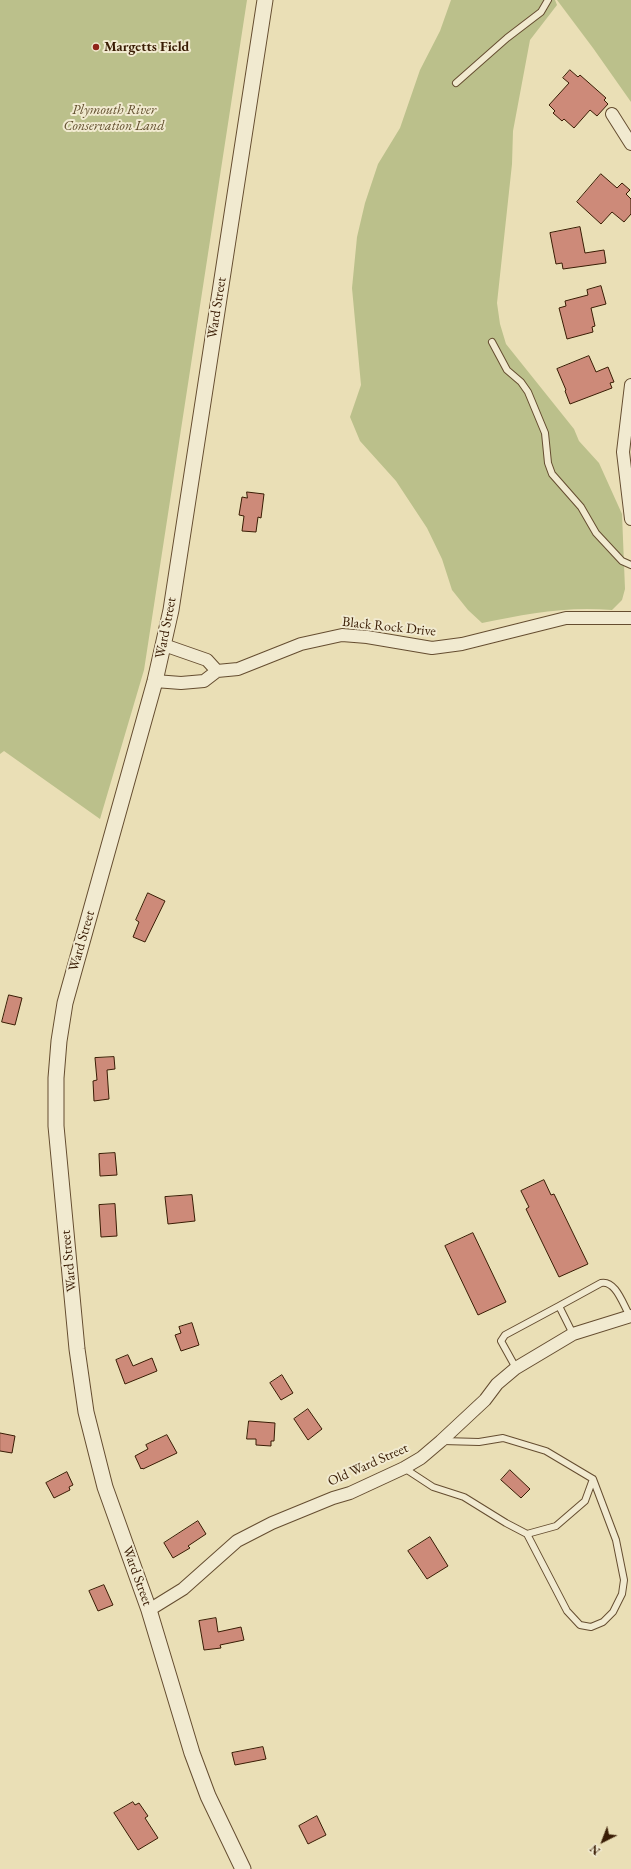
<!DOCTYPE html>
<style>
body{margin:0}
#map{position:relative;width:631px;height:1869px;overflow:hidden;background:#eadfb6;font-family:"EB Garamond",serif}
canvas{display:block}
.north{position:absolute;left:583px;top:1821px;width:40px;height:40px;-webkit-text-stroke:3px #f1ead0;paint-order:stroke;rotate:222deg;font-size:11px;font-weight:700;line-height:16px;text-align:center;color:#391c04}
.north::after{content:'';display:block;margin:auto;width:14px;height:18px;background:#391c04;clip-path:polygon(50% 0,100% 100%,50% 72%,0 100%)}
</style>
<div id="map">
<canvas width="631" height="1869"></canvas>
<div class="north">N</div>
</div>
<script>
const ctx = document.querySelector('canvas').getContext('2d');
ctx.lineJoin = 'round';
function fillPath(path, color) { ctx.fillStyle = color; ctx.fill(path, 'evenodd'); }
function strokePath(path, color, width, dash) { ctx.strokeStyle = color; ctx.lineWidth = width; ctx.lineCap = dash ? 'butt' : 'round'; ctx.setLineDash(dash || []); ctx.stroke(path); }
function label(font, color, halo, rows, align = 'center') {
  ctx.font = font + ' "EB Garamond",serif'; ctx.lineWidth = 4; ctx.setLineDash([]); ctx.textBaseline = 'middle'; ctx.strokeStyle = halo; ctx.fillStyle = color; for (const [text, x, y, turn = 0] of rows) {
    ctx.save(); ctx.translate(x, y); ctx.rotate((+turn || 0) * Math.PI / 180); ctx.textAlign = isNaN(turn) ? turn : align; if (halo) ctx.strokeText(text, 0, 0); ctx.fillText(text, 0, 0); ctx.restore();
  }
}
fillPath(new Path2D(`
 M 0,0 L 247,0 L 144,670 L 100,819 L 4,751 L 0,754 Z
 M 451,0 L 555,0 L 557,5 L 530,40 L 513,131 L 512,164 L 497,303 L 500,324 L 506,344 L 574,429 L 579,441 L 599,463 L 622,514 L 625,589 L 622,600 L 612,610 C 565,606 527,614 482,623 L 468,610 L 452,590 L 442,559 L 427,528 L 396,481 L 360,441 L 350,417 L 361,385 L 352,288 L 357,237 L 365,203 L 378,164 L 400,128 L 420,70 L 440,31 Z
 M 557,0 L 631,0 L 631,102 L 593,48 Z`), '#bbc08b');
const building = new Path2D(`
 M 570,70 L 578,77 L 580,75 L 606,98 L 604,100 L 608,104 L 597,116 L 590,110 L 574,128 L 564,119 L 562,121 L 553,113 L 555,111 L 549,105 L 569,83 L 563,78 Z
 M 601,174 L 617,188 L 622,183 L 630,190 L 626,194 L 631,199 L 631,214 L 624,222 L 612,212 L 601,224 L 577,202 Z
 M 580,227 L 585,253 L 604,250 L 606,263 L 563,269 L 562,263 L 556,264 L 550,233 Z
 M 601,286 L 606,304 L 591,308 L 595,326 L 592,327 L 593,332 L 567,339 L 559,308 L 566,306 L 565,301 L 588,295 L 587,290 Z
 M 589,356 L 596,372 L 608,367 L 614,382 L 610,383 L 612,388 L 570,404 L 565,391 L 566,390 L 557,369 Z
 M 247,492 L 264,494 L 261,518 L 258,517 L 256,532 L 242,531 L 244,516 L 239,515 L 242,497 L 247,498 Z
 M 148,893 L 165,901 L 145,942 L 133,937 L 139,922 L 136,920 Z
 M 9,995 L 22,998 L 15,1025 L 2,1022 Z
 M 114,1057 L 115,1069 L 107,1070 L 109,1099 L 94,1101 L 93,1081 L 97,1080 L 95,1058 Z
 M 115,1153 L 117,1175 L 100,1176 L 99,1154 Z
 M 544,1180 L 551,1195 L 554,1194 L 588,1264 L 559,1277 L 526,1209 L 529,1207 L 521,1191 Z
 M 192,1195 L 195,1221 L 168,1224 L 165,1197 Z
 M 115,1204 L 117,1236 L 101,1237 L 99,1205 Z
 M 473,1233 L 506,1302 L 478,1315 L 445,1246 Z
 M 192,1323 L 199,1345 L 181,1351 L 175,1335 L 181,1333 L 179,1327 Z
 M 128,1355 L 133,1366 L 152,1358 L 157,1371 L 125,1384 L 116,1360 Z
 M 282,1375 L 293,1393 L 281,1400 L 270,1383 Z
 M 308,1409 L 322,1429 L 308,1440 L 294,1419 Z
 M 249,1421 L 275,1423 L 274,1441 L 271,1441 L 271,1446 L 256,1445 L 256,1439 L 247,1439 Z
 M 0,1433 L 15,1436 L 12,1453 L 0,1451 Z
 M 167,1435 L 177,1453 L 143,1469 L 142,1468 L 141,1469 L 135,1456 L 148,1449 L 146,1445 Z
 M 510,1470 L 530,1489 L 521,1498 L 501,1480 Z
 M 67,1472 L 73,1485 L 69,1487 L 70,1490 L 54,1498 L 46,1483 Z
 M 198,1521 L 206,1534 L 188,1546 L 190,1548 L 173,1558 L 164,1543 Z
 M 430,1537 L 448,1566 L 427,1579 L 408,1551 Z
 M 104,1585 L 113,1605 L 98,1611 L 89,1591 Z
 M 216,1618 L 218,1632 L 241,1627 L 244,1640 L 220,1645 L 221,1648 L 204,1650 L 199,1621 Z
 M 263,1747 L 266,1759 L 235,1765 L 232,1753 Z
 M 133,1802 L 135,1805 L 139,1803 L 148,1816 L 145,1818 L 158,1838 L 138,1850 L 114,1813 Z
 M 317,1816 L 326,1835 L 308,1844 L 299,1826 Z`);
fillPath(building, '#cd8a79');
strokePath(building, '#391c04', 1);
const service = new Path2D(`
 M 456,83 L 507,38 L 541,12 L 548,0
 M 492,342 L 507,370 L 521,382 L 528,392 L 545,433 L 548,463 L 552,474 L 581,507 L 596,533 L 622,561 L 631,565
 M 573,1334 L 559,1306 L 601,1283 C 616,1280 623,1305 630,1316
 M 516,1368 L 501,1341 L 505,1335 L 559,1306
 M 404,1468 L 433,1487 L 464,1497 L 506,1523 L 527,1534 L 556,1526 L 585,1501 L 593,1479 L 546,1451 L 503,1438 L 479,1442 L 443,1441
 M 527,1534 L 567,1611 L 580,1625 L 591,1627 L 603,1622 L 613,1612 L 622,1594 L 624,1580 L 616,1540 L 593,1479`);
const minor = new Path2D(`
 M 612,114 L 631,144
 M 631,385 L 623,452 L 631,519
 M 164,645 L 207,660 L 217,671
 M 155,681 L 181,683 L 204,681 L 217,671 L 238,669 L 301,644 L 342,635 L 367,637 L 432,648 L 462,644 L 566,618 L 631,618
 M 149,1610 L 183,1589 L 237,1541 L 272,1523 L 333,1498 L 350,1493 L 404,1468 L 421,1458 L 441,1441 L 485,1400 L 497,1384 L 516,1368 L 573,1334 L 631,1316`);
const tertiary = new Path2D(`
 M 243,1869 L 208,1796 L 192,1753 L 149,1610 L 105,1487 L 86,1412 L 77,1349 L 56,1126 L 56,1078 L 59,1041 L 65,1003 L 155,681 L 171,610 L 265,0`);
strokePath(service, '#654d30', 8);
strokePath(minor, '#654d30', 14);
strokePath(tertiary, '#654d30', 17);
strokePath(service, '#f1ead0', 6);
strokePath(minor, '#f1ead0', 12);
strokePath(tertiary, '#f1ead0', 15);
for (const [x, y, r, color] of [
 [96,47,4,"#8f2418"]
]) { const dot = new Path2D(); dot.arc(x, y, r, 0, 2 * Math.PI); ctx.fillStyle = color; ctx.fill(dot); strokePath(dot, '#f1ead0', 1.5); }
label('bold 14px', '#391c04', '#f1ead0', [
 ["Margetts Field",104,47]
], 'left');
label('italic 14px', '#604d2c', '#f1ead0', [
 ["Plymouth River",114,110],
 ["Conservation Land",114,126]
]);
label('14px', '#391c04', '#f1ead0', [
 ["Ward Street",217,308,-81],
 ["Black Rock Drive",389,627,6],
 ["Ward Street",166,628,-79],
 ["Ward Street",82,941,-74],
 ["Ward Street",69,1261,-96],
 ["Old Ward Street",368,1465,-24],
 ["Ward Street",137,1576,70]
]);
</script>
